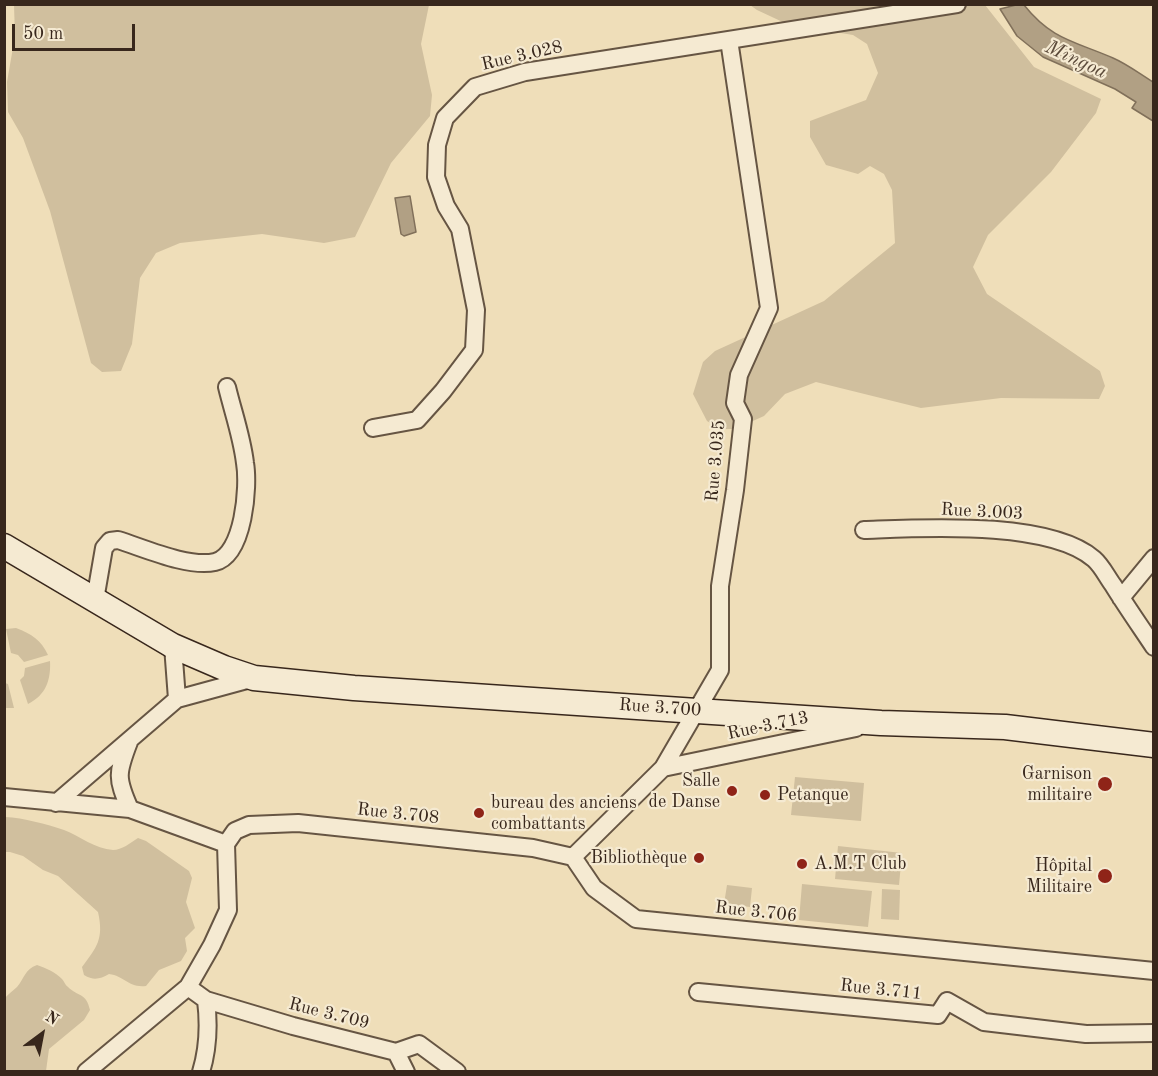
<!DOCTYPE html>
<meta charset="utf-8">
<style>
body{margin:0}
#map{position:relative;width:1158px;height:1076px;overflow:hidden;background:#efdeb9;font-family:"Old Standard TT",serif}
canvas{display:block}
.frame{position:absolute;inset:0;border:6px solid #38271c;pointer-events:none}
.north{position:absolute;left:12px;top:1004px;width:60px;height:60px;-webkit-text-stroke:4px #f5ead2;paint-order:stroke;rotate:32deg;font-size:16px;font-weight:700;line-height:24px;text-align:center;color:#38271c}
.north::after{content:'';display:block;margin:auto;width:21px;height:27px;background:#38271c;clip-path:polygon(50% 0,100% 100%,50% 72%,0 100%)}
.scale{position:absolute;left:12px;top:24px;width:123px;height:27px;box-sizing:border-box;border:3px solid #38271c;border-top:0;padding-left:8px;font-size:18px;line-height:21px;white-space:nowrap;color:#38271c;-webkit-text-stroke:4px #f5ead2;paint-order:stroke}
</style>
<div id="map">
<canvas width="1158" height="1076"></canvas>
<div class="frame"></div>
<div class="north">N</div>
<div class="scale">50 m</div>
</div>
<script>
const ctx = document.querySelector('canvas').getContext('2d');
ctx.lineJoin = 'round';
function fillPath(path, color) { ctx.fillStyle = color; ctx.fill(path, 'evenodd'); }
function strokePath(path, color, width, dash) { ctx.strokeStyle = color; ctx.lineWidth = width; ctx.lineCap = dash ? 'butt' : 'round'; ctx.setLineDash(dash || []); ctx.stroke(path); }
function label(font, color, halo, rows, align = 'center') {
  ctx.font = font + ' "Old Standard TT",serif'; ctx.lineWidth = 4.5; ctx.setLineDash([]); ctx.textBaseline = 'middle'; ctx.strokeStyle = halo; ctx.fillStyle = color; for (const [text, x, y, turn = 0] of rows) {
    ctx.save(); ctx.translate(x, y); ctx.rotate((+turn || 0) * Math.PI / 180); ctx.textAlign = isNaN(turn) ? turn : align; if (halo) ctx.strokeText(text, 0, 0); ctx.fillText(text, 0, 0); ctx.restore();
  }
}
fillPath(new Path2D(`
 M 14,5 L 429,5 L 421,44 L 432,95 L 430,116 L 391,163 L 355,237 L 324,243 L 262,234 L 180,243 L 156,253 L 140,278 L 132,344 L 121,371 L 102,372 L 91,363 L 50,211 L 23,138 L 8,112 L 7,82 L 15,36 Z
 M 750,5 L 985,5 L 1034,67 L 1101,99 L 1096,113 L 1051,172 L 988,235 L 973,267 L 987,294 L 1100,371 L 1105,386 L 1099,399 L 1001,398 L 921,408 L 816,382 L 785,394 L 764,416 L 735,429 L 720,429 L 707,421 L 693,394 L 703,362 L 715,351 L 824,301 L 895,243 L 892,190 L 884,174 L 870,166 L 858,174 L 826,165 L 810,137 L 810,121 L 866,100 L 878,73 L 867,44 L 853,35 L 787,24 L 757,10 Z
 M 16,628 C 32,634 41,640 48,655 L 24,662 L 18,655 L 11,653 L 6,629 Z
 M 50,661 C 51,680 46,695 28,704 L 20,680 L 24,676 L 25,668 Z
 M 5,683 L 8,684 L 14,708 L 5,708 Z
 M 795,777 L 864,783 L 861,821 L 791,815 Z
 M 5,817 C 24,818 46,824 64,830 C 80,836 95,849 113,850 C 122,850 130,843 138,838 L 146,841 L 189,871 L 192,878 L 186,902 L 195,928 L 185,938 L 187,951 L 181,961 L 159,970 L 146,986 C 128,988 125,976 109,974 C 100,979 94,981 84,975 L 82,967 C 97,947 104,939 98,912 L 58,876 L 43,870 L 23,856 L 10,852 L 5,852 Z
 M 838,846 L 902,853 L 899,885 L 835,879 Z
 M 802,884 L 872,891 L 868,927 L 799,920 Z
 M 727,885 L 752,888 L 750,907 L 724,904 Z
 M 882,889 L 900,890 L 899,920 L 881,919 Z
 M 37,965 C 46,968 55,972 62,979 C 64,981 65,985 68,987 C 78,997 86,992 90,1010 L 84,1020 L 49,1049 L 46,1071 L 5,1071 L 5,998 C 8,994 13,991 17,987 C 24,979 25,969 37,965 Z`), '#d0bf9e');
const water = new Path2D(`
 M 1016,5 L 1024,5 C 1052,40 1074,41 1113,58 C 1127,64 1140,74 1153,82 L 1153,121 L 1132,108 L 1136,102 L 1115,89 L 1043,57 L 1017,36 L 1000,9 Z
 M 410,196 L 416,232 L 404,236 L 401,234 L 395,198 Z`);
fillPath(water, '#b1a084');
strokePath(water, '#81705a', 1.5);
const minor = new Path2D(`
 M 729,40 L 769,308 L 739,375 L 735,403 L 743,419 L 735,490 L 720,586 L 720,670 L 663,768 L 573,857 L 594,888 L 636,919 L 1154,971
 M 373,428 L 417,420 L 443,391 L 474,350 L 476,310 L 460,229 L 446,206 L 436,177 L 437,145 L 445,118 L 475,87 L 525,72 L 957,4
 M 864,530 C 923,528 1049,520 1094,559 C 1102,566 1107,577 1113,585 C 1126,606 1140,626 1154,647
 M 1121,598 L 1154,558
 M 95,600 L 104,548 L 110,541 L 118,540 C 144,548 188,568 215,562 C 244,555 249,486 245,463 C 242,437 233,412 227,387
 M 173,646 L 177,699
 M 129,742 C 117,773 116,778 130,809
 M 663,768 L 856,728
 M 4,797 L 130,809 L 226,844 L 228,910 L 212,945 L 188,987 L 86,1072
 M 56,803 L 177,699 L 254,678
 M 226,844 L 235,831 L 249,825 L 298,823 L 533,848 L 573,857
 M 188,987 L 206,1000 L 293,1026 L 396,1052 L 419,1044 L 457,1072
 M 698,992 L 938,1015 L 947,1001 L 984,1022 L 1086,1034 L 1154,1033
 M 396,1052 L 406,1072
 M 201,1072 C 208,1049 209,1024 206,1000`);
const secondary = new Path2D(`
 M 4,546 L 173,646 L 224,668 L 254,678 L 354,688 L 697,711 L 881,723 L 1005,727 L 1154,745`);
strokePath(minor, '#665543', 20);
strokePath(secondary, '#38271c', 27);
strokePath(minor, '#f5ead2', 16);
strokePath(secondary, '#f5ead2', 24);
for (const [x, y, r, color] of [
 [1105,784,8,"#8f2418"],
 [732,791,6,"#8f2418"],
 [765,795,6,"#8f2418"],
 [479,813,6,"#8f2418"],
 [699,858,6,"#8f2418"],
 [802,864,6,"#8f2418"],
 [1105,876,8,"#8f2418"]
]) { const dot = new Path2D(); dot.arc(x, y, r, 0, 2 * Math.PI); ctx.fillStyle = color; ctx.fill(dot); strokePath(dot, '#f5ead2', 2); }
label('18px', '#38271c', '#f5ead2', [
 ["Rue 3.028",522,56,-13],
 ["Rue 3.035",716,461,-85],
 ["Rue 3.003",982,512,3],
 ["Rue 3.700",660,708,4],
 ["Rue 3.713",768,726,-12],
 ["Rue 3.708",398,814,6],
 ["Rue 3.706",756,912,6],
 ["Rue 3.711",881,990,6],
 ["Rue 3.709",329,1014,14]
]);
label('18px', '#38271c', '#f5ead2', [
 ["Garnison",1092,774],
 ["militaire",1092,795],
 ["Salle",720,781],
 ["de Danse",720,802],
 ["Petanque",777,795,"left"],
 ["bureau des anciens",491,803,"left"],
 ["combattants",491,824,"left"],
 ["Bibliothèque",687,858],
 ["A.M.T Club",814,864,"left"],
 ["Hôpital",1092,866],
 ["Militaire",1092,887]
], 'right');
label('italic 20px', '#5c4b3b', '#f5ead2', [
 ["Mingoa",1076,60,25]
]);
</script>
